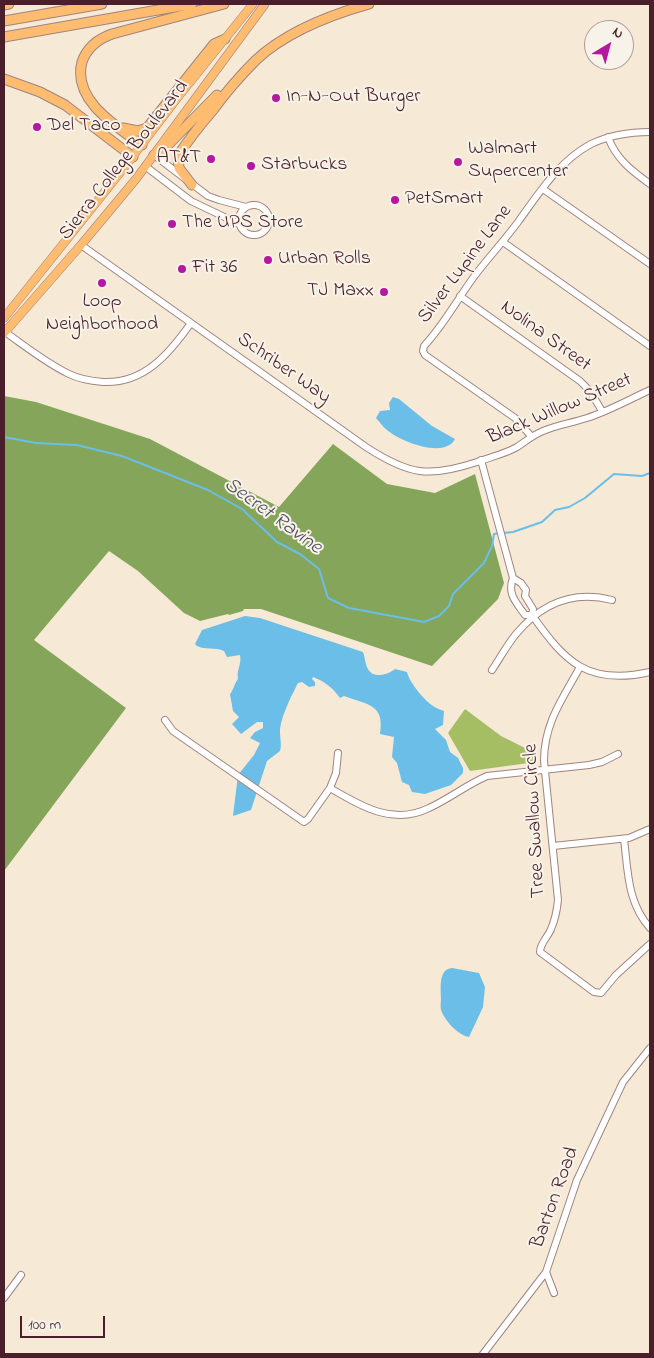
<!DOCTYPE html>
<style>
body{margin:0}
#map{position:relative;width:654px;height:1358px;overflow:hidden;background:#f6e9d6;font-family:"Indie Flower",sans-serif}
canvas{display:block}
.frame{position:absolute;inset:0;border:5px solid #4a1f2b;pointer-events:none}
.north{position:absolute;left:584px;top:20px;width:50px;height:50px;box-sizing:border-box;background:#f7f3e8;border:1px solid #b29e9c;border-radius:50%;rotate:37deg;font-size:14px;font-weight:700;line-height:20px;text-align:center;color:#4a1f2b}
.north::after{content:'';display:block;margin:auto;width:18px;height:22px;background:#b5179e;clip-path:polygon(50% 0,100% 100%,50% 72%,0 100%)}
.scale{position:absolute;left:20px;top:1316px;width:85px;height:22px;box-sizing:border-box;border:2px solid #4a1f2b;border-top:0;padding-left:6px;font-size:15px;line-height:18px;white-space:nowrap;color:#4a1f2b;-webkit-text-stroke:4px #f7f3e8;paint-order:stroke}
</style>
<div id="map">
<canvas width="654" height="1358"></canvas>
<div class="frame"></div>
<div class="north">N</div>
<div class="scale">100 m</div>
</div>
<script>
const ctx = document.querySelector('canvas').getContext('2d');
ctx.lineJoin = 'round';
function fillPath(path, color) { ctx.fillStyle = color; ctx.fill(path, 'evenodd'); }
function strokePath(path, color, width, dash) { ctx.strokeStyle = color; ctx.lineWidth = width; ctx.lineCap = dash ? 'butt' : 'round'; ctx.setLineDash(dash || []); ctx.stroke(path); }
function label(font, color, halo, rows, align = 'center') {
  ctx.font = font + ' "Indie Flower",sans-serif'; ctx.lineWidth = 4; ctx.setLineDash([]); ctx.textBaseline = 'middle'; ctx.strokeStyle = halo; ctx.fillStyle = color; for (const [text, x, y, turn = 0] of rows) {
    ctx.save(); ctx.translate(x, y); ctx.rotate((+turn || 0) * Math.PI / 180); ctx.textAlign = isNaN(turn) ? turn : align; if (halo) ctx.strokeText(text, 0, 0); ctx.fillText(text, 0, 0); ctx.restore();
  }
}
fillPath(new Path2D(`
 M 465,709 L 501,736 L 535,753 L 536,762 L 470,771 L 448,733 Z`), '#a5be64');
fillPath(new Path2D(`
 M 4,396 L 36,402 L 150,439 L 279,507 L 333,444 L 387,484 L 435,493 L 475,474 L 504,583 L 498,599 L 432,666 L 261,609 L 244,609 L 243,611 L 229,615 L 228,614 L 200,621 L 184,613 L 138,571 L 109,551 L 34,640 L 126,708 L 4,871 Z`), '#84a55a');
fillPath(new Path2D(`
 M 393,397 L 399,399 L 432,426 L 455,439 C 445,459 401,442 387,430 C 383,427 380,422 376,418 L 380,411 L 390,410 L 389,403 Z
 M 245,616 L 260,618 L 363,652 C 365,657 365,664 368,669 C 373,679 388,675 395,669 L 407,672 C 409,682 424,700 433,706 C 436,708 441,710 444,711 L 443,725 L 435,729 L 446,740 L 450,752 L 458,758 L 463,768 L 463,773 L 451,785 L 425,794 L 412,792 L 409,785 L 402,782 L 397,763 L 392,757 L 394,737 L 380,734 C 385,704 368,705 344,696 L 340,698 C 333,688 324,681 313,677 L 312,679 L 315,682 L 315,686 L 309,687 L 302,682 L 298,683 C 292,695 280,718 280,732 C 280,739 282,744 280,751 L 267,761 L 251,810 L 233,816 L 238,775 L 254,755 L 260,743 L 250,738 L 255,732 L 263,728 L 263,722 L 257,722 L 241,734 L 232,724 L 239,717 L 233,711 L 230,694 C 234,689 234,684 238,679 C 236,670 242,665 240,655 L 227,657 L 224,651 C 215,647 205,650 197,646 L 195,644 L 202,630 Z
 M 452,968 L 479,973 L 485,987 L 483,1007 L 469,1037 C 458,1035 445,1021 441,1010 C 440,1007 441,1002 441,998 C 441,989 438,969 452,968 Z`), '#6abee7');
strokePath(new Path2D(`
 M 4,437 L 36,443 L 77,445 L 122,456 L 208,490 L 242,509 L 277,542 L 300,554 L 319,569 L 328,598 L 349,608 L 424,622 L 439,616 L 449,606 L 453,594 L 484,563 L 492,546 L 494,534 L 499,533
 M 503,533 L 513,532 L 542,522 L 555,510 L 569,507 L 585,498 L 614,474 L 642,476 L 650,473`), '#6abee7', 2);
const minor = new Path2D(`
 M 608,137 C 616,159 632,171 650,184
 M 154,155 L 208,196 L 219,200 L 246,207
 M 145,166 L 191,201 L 239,224
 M 543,189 L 650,264
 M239 220a15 15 0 1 1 30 0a15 15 0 1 1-30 0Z
 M 503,242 L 650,346
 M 81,245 L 366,447 C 409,475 429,478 477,462 C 490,457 505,454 517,447 C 526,441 533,435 543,431 C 557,425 572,423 587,418 C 609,411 630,399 650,390
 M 460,296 L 580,381 L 590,391 L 602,411
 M 5,332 C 25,346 46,363 69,374 C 79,379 91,381 103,382 C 144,384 169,354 191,323
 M 531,436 L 515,418 L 425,355 L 423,351 L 424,346 C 443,326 457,300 473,278 C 487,259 504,241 518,222 C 539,193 559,161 591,144 C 610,135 630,132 650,132
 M 481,460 L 513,578 C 507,594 516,602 525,615 L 532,615
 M 513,578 L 521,583 L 526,590 L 525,596 L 533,609 L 532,615 C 565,662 588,686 650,672
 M 580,667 C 563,698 544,723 544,761 L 558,900 C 557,910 555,920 551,929 C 548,937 540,943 540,952 L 594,992 L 601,993 L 616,975 L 650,944
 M 492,670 C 500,658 507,645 516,634 C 541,604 573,590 612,600
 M 165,720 L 173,731 L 304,822 L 308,819 L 330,788 L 336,773 L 338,753
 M 330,788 C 361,806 393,826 429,808 C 449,799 466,785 487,776 L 589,765 L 602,762 L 618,754
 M 624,839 C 628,871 627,902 650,928
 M 553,846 L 629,838 L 650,829
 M 546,1272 L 554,1293
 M 4,1298 L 21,1275
 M 483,1354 L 546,1272 L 577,1180 L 623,1082 L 650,1048`);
const major = new Path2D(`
 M 4,318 L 123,169 L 178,97 L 253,4
 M 4,333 L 81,245 L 136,179 L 265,4`);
const highway = new Path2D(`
 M 4,5 L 9,4
 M 4,21 L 102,4
 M 4,37 L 192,4
 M 4,79 L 40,92 L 65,105 L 133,157
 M 123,128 L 138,131 L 147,128 L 214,44 L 225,39
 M 142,145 C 116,126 72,100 82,62 C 87,47 98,39 112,34 L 224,4
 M 154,155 L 161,152 L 217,95
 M 192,185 L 179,168 L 178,156 C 188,140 201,124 213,110 C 226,92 240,76 256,60 C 286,32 330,15 369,4`);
strokePath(minor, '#a08480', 8);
strokePath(major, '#a08480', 9);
strokePath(highway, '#a08480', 11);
strokePath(minor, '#fff', 6);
strokePath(major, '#fdbc70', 8);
strokePath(highway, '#fdbc70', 9);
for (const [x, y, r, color] of [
 [276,98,5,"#b5179e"],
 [37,127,5,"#b5179e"],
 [211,159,5,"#b5179e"],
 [458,162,5,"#b5179e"],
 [251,166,5,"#b5179e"],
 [395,200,5,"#b5179e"],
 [172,224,5,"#b5179e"],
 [268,260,5,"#b5179e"],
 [182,269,5,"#b5179e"],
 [102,283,5,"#b5179e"],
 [384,292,5,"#b5179e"]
]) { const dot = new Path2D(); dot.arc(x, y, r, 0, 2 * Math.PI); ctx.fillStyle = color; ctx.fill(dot); strokePath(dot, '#f7f3e8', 2); }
label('20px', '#4a1f2b', '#f7f3e8', [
 ["In-N-Out Burger",286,98],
 ["Del Taco",47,127],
 ["Walmart",468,150],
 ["Supercenter",468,173],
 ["AT&T",201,159,"right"],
 ["Starbucks",261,166],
 ["PetSmart",405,200],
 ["The UPS Store",182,224],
 ["Urban Rolls",278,260],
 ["Fit 36",192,269],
 ["TJ Maxx",374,292,"right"],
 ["Loop",102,303,"center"],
 ["Neighborhood",102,326,"center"]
], 'left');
label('20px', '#4a1f2b', '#f7f3e8', [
 ["Sierra College Boulevard",125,161,-52],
 ["Silver Lupine Lane",466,265,-53],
 ["Nolina Street",545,337,36],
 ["Schriber Way",283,369,35],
 ["Black Willow Street",560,410,-23],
 ["Tree Swallow Circle",536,821,-93],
 ["Barton Road",556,1198,-70]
]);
label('italic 21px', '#544f63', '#f7f3e8', [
 ["Secret Ravine",272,517,36]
]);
</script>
